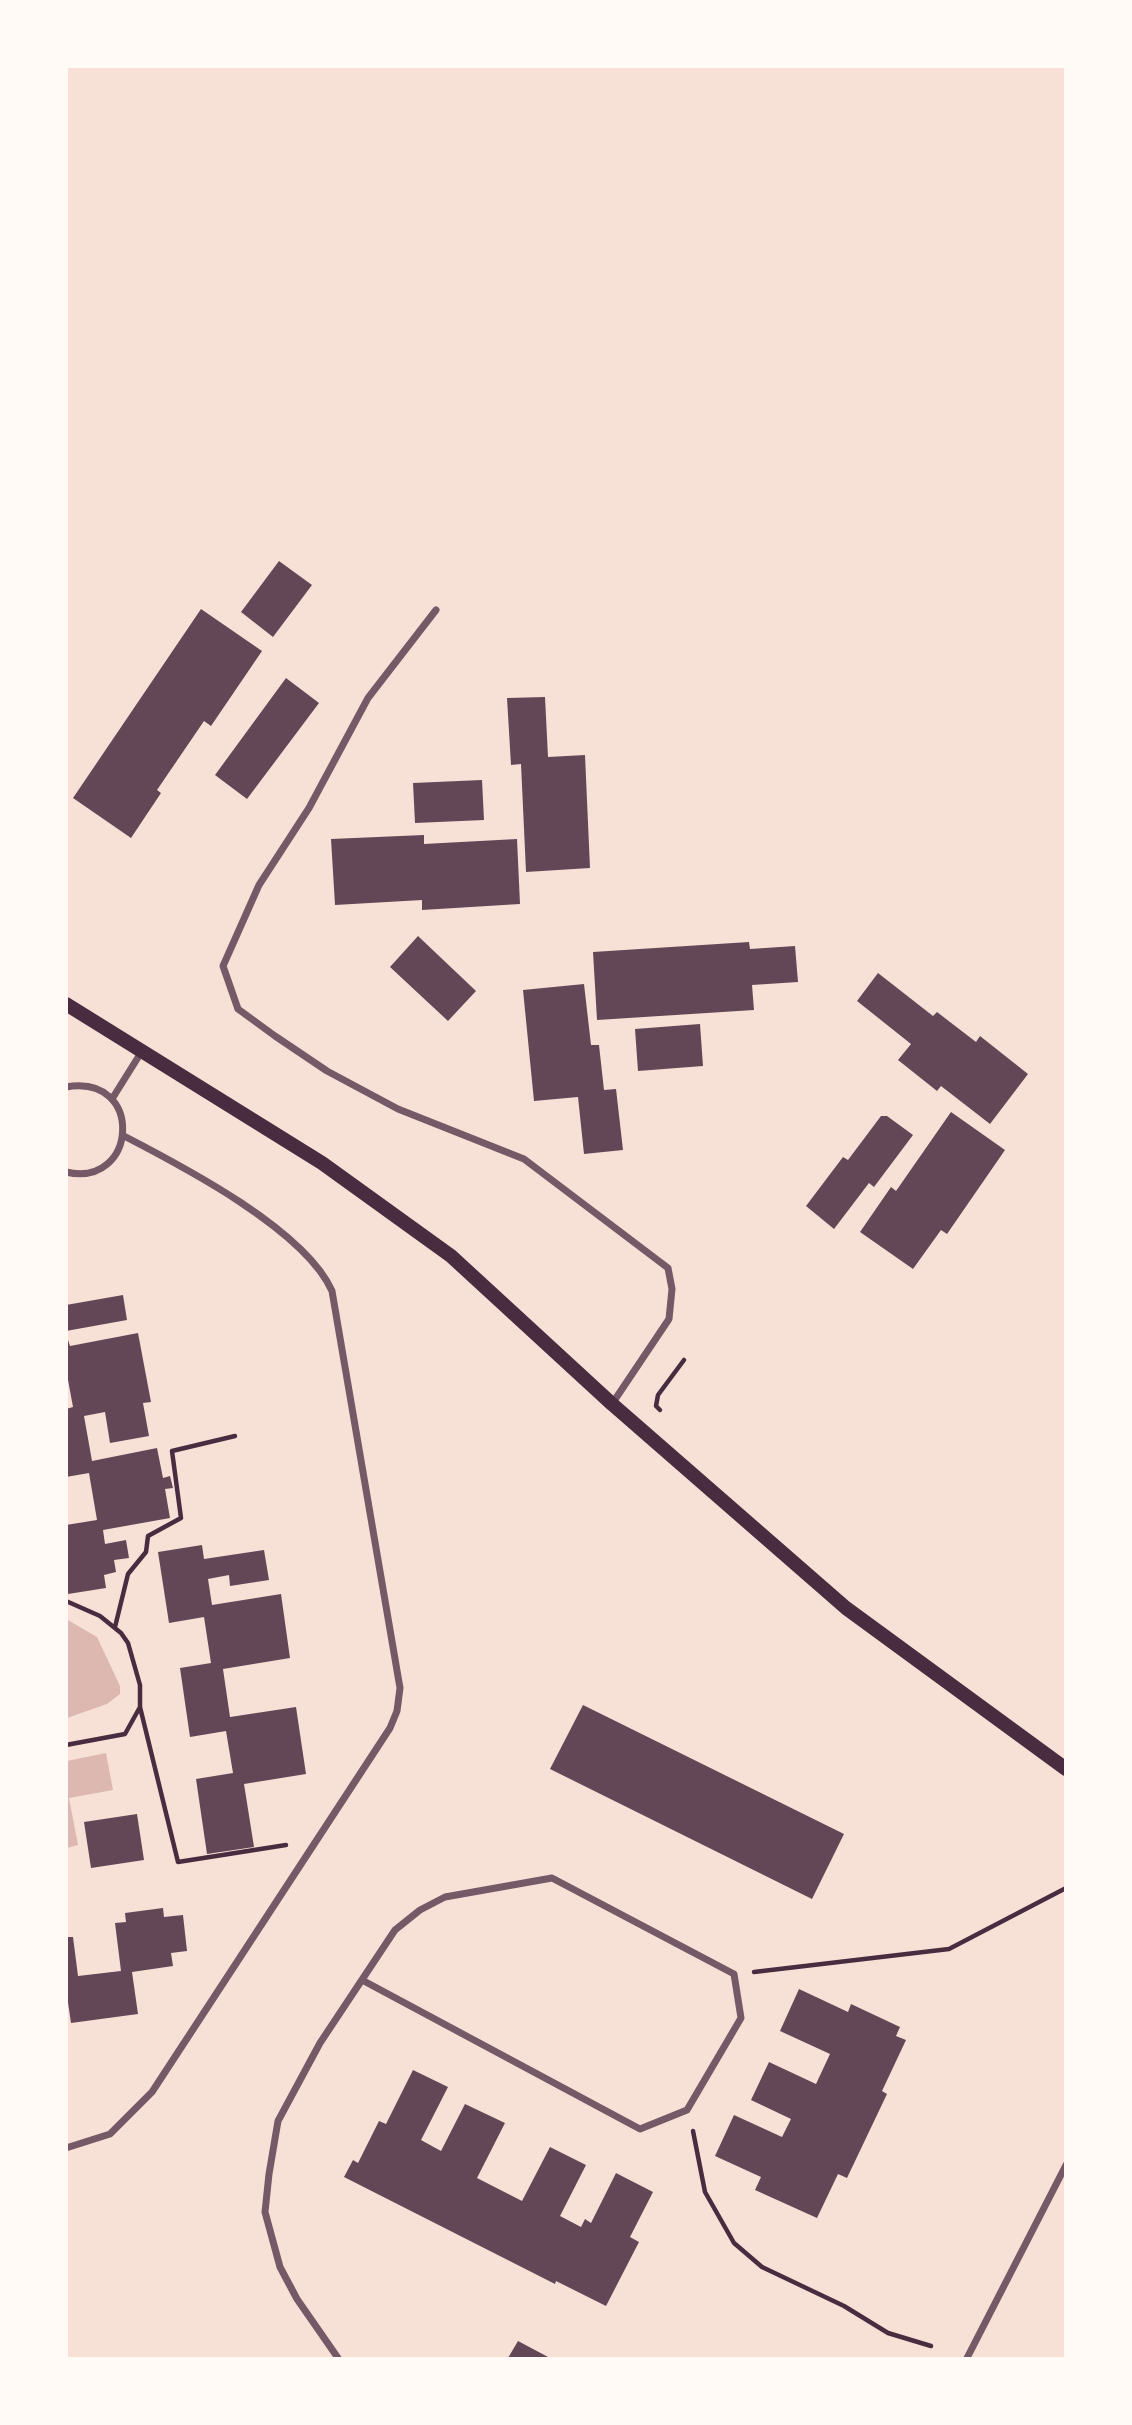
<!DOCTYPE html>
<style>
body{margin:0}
#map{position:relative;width:1132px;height:2425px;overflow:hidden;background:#f7e1d7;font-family:Georgia,serif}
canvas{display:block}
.frame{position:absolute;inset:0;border:68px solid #fffaf5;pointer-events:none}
</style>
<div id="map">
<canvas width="1132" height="2425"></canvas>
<div class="frame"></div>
</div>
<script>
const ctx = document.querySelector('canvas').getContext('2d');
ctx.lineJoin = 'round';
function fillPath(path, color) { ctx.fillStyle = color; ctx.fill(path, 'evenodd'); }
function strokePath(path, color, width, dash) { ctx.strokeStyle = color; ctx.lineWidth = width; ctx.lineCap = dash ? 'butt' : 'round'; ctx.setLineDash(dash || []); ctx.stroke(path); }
fillPath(new Path2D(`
 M 66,1619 L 97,1637 L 120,1686 L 120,1694 L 107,1704 L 67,1718 Z
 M 106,1753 L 113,1790 L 69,1798 L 78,1845 L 67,1848 L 67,1761 Z`), '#dcb8b0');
fillPath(new Path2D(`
 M 279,561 L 312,585 L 273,637 L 241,612 Z
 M 201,609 L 262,651 L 211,726 L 204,721 L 157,790 L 161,793 L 131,838 L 73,798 Z
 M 286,678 L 319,703 L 247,799 L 215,775 Z
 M 545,697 L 548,757 L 585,755 L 590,868 L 526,872 L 521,764 L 511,765 L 507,698 Z
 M 482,780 L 484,820 L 415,823 L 413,783 Z
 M 424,835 L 424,844 L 517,839 L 520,904 L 422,910 L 422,900 L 335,905 L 331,839 Z
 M 418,936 L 476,991 L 448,1021 L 390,967 Z
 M 749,942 L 750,949 L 795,946 L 798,982 L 752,985 L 754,1010 L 597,1020 L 593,952 Z
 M 878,973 L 933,1016 L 937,1012 L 976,1042 L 980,1036 L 1028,1074 L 990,1124 L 941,1086 L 937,1091 L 898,1060 L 911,1044 L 857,1001 Z
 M 584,984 L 591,1045 L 599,1045 L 604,1090 L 616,1089 L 623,1150 L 584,1154 L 578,1097 L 534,1101 L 523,990 Z
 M 700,1024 L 703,1066 L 638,1071 L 635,1029 Z
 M 951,1112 L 1005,1150 L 947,1234 L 941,1230 L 913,1269 L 860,1232 L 891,1187 L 896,1191 Z
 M 881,1116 L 887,1116 L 913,1135 L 874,1187 L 869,1183 L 834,1229 L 806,1206 L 843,1157 L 848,1160 Z
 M 123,1295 L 127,1320 L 66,1331 L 66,1305 Z
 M 138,1333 L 151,1402 L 143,1403 L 149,1436 L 110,1443 L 105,1412 L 84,1416 L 92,1461 L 157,1448 L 163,1478 L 170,1476 L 173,1488 L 165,1489 L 170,1518 L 103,1530 L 105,1544 L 126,1540 L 129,1558 L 114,1560 L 116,1572 L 104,1575 L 106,1588 L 68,1594 L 66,1525 L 97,1520 L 89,1473 L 66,1477 L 66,1409 L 73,1407 L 66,1369 L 66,1334 L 70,1346 Z
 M 202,1545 L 204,1559 L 264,1550 L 269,1580 L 230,1586 L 229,1575 L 208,1579 L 212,1605 L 281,1594 L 290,1658 L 223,1669 L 230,1717 L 296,1707 L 306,1774 L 244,1784 L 254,1847 L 207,1854 L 196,1779 L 233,1773 L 226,1731 L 190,1737 L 180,1668 L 211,1663 L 204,1617 L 169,1623 L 158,1552 Z
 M 583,1705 L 844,1834 L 812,1899 L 550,1769 Z
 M 137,1814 L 144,1860 L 91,1868 L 84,1822 Z
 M 163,1908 L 164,1917 L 183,1915 L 187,1951 L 171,1953 L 173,1966 L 132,1972 L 138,2014 L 71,2023 L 66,1989 L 66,1937 L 73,1937 L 78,1976 L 121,1971 L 115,1923 L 126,1922 L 125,1913 Z
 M 799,1989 L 848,2012 L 851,2004 L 900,2027 L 896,2036 L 906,2040 L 882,2091 L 887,2094 L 847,2178 L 838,2174 L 817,2218 L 755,2190 L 761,2177 L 715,2156 L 734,2115 L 782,2137 L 791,2119 L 751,2100 L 769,2062 L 816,2084 L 830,2054 L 780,2031 Z
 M 413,2070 L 448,2087 L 421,2140 L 441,2151 L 465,2104 L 505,2123 L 477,2178 L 522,2201 L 550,2147 L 586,2165 L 560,2216 L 581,2227 L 585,2219 L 591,2223 L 616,2173 L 653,2192 L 630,2237 L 639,2242 L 606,2306 L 556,2281 L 555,2284 L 344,2177 L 353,2160 L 358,2163 L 379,2121 L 386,2124 Z
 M 518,2341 L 550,2358 L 508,2358 Z`), '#644757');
strokePath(new Path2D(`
 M 660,1410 L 656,1406 L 658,1395 L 684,1360
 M 66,1601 L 100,1616 L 121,1633 L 128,1643 L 140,1685 L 140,1707 L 125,1734 L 66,1745
 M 115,1627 L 128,1574 L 146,1552 L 148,1536 L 181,1518 L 172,1451 L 235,1436
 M 140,1707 L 178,1862 L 286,1845
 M 754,1972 L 949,1949 L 1066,1888
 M 693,2131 L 705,2192 L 734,2243 L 762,2267 L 844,2306 L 888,2333 L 931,2346`), '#4a2c40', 4.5);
strokePath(new Path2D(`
 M 436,610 L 368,698 L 309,808 L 259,885 L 223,966 L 238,1009 L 275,1036 L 327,1071 L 398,1109 L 524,1159 L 668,1268 L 672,1289 L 669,1319 L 612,1404
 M 66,1087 C 145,1073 138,1189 66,1172
 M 112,1099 L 142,1051
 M 66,2148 L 110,2134 L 152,2092 L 390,1728 L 397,1711 L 400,1688 L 332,1291 C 305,1230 184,1167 124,1136
 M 338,2358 L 297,2299 L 280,2267 L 265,2212 L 269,2174 L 278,2121 L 320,2043 L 395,1930 L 420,1910 L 445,1897 L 552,1878 L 734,1974 L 741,2018 L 687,2110 L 640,2129 L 362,1980
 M 967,2358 L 1066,2165`), '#755966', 7);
strokePath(new Path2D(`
 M 66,1004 L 322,1163 L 451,1256 L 612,1404 L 846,1608 L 1066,1769`), '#4a2c40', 14);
</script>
